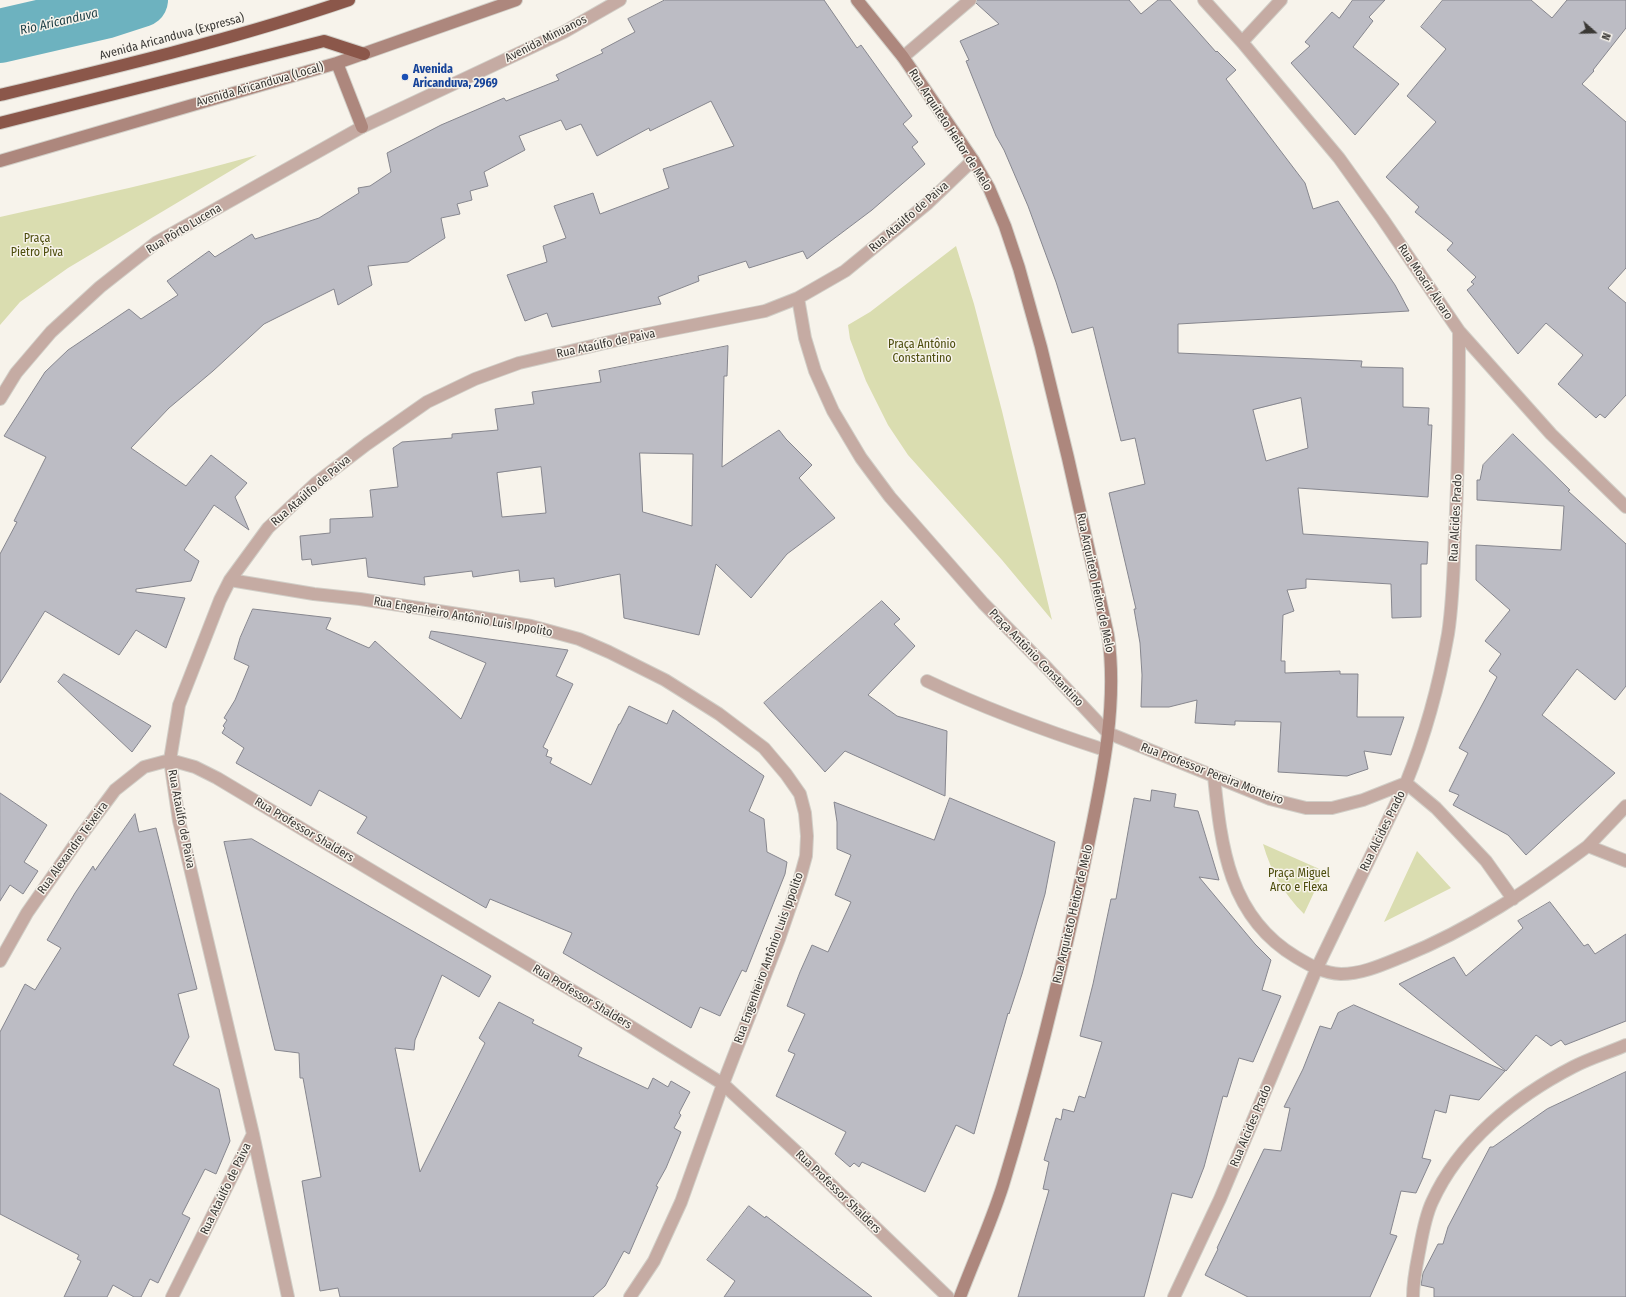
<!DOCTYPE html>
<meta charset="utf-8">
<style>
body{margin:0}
#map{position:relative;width:1626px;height:1297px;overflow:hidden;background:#f7f3eb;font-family:"Fira Sans Condensed",sans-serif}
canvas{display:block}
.north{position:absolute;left:1574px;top:12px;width:40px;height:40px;-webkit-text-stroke:3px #f7f3eb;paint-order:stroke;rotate:110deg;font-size:11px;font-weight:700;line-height:16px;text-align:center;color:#3a3835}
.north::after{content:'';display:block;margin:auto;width:14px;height:18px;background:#3a3835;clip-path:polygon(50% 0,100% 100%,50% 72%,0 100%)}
</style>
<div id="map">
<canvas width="1626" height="1297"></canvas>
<div class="north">N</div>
</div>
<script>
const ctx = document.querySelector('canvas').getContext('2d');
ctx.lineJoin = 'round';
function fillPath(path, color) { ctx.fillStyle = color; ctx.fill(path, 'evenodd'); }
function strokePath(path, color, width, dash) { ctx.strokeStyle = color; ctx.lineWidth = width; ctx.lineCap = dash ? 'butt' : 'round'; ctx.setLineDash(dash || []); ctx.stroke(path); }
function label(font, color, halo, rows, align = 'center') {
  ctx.font = font + ' "Fira Sans Condensed",sans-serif'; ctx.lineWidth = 3; ctx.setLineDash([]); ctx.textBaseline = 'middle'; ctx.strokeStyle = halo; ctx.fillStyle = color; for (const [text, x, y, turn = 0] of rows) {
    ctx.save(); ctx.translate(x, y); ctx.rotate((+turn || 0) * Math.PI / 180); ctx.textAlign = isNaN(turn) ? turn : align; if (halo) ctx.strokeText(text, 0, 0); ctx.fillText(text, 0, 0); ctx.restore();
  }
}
fillPath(new Path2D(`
 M 257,155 L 68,268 L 20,302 L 0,325 L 0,217 C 86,198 172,179 257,155 Z
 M 956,246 L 974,304 L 1002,411 L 1052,620 L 1002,560 L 908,455 L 888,425 L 866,381 L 850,339 L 848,325 L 870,312 Z
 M 1263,844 L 1324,871 L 1304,914 C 1284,894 1271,872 1263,844 Z
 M 1417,851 L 1451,888 L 1384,922 Z`), '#daddb0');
strokePath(new Path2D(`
 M 0,36 L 104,12 L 141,0`), '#6db2bf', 54);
const building = new Path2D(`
 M 665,0 L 824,0 L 857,48 L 861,45 L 912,116 L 903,124 L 918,142 L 912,147 L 925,164 L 872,210 L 807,259 L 803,251 L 749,268 L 746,261 L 698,276 L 699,281 L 658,297 L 661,304 L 552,327 L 547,313 L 525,321 L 507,275 L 547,262 L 543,246 L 566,238 L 554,206 L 593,193 L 600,214 L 669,188 L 663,169 L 734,146 L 711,101 L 650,131 L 649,128 L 597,156 L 581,124 L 566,130 L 561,120 L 519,136 L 525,150 L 484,172 L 488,186 L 470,191 L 472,200 L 457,204 L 460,214 L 441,218 L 445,238 L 408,262 L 368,266 L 372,285 L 338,305 L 334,289 L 264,324 L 213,371 L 169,408 L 131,448 L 186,486 L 211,455 L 247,483 L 235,497 L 249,530 L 214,505 L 184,550 L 199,561 L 191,581 L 136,589 L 136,592 L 185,598 L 166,648 L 136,630 L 119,655 L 45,611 L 0,683 L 0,554 L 17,522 L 14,521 L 46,457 L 4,436 L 45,372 L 68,350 L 129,309 L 141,319 L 178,295 L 167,281 L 209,251 L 215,257 L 252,234 L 255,239 L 319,218 L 359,193 L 358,188 L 370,186 L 391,172 L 387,153 L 441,125 L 504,98 L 506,101 L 559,80 L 556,75 L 603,53 L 601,50 L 635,32 L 628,19 Z
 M 977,0 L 1129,0 L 1141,14 L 1158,0 L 1170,0 L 1216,52 L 1217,51 L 1236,70 L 1226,79 L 1305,183 L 1313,209 L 1338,201 L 1395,285 L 1409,311 L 1178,324 L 1178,353 L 1362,361 L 1361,367 L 1403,368 L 1403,407 L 1429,408 L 1428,425 L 1432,425 L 1428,497 L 1298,488 L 1303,534 L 1428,542 L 1427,564 L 1421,564 L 1421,617 L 1392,618 L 1391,584 L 1306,579 L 1306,588 L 1287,590 L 1294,611 L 1283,615 L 1281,661 L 1285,661 L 1285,673 L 1340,671 L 1340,674 L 1358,674 L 1357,717 L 1404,717 L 1391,755 L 1364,751 L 1368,769 L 1347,776 L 1278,772 L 1281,722 L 1235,721 L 1235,725 L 1195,723 L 1197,700 L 1169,707 L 1141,707 L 1142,675 L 1140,643 L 1134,609 L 1136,609 L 1109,493 L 1145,484 L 1135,438 L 1121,441 L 1093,327 L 1072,333 L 1056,282 L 1028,206 L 1004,150 L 996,136 L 966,61 L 969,60 L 960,41 L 999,24 L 976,3 ZM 1301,398 L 1308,448 L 1266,461 L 1253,410 Z
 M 1353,0 L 1385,0 L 1369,17 L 1373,21 L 1353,47 L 1399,84 L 1355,135 L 1291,63 L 1310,46 L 1305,42 L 1332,12 L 1339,18 Z
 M 1443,0 L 1531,0 L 1552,18 L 1567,0 L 1626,0 L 1626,28 L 1593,70 L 1594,71 L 1582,84 L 1626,122 L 1626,268 L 1608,288 L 1626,303 L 1626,395 L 1605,418 L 1600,414 L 1596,418 L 1558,384 L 1583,355 L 1546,323 L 1518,354 L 1467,290 L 1474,284 L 1471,282 L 1476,277 L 1447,250 L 1453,243 L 1415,212 L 1419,207 L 1386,177 L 1436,122 L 1407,96 L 1446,49 L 1421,27 Z
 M 728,346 L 727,376 L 724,376 L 722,467 L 779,430 L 786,439 L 812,465 L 799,478 L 835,518 L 787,554 L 751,598 L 716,564 L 699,635 L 624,618 L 620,574 L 555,587 L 554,578 L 520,582 L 519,570 L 473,577 L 472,571 L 424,577 L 425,585 L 368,577 L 366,558 L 312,565 L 311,559 L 302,560 L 300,536 L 330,533 L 330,519 L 373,517 L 370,490 L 398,487 L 393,448 L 402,442 L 452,438 L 452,434 L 498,430 L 495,409 L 534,404 L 532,392 L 601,382 L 599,371 ZM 640,453 L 693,454 L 692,526 L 643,512 ZM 541,467 L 546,513 L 502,517 L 497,473 Z
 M 1513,434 L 1570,490 L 1568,491 L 1626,544 L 1626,686 L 1615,700 L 1577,669 L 1542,715 L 1615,773 L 1526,855 L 1508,835 L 1453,805 L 1459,795 L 1449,791 L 1468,753 L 1459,748 L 1497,677 L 1489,671 L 1501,654 L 1485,641 L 1510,610 L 1476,580 L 1476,545 L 1561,550 L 1564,506 L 1477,500 L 1477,480 L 1480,480 L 1483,465 Z
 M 882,601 L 900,619 L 894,624 L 915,646 L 868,695 L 897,716 L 947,731 L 945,796 L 845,751 L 825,772 L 764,703 Z
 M 253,609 L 331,618 L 326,629 L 369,648 L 375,641 L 461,719 L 486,663 L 429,638 L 431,631 L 568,650 L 556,676 L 573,684 L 543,747 L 548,750 L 546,756 L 552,758 L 550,763 L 591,785 L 619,724 L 620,724 L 629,706 L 667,724 L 673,710 L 764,776 L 749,811 L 764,819 L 767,852 L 787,862 L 785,874 L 746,972 L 742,970 L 720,1016 L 700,1007 L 691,1028 L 563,953 L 572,933 L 490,899 L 486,908 L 357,833 L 367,817 L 319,790 L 311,806 L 236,763 L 244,748 L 222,733 L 225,728 L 223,726 L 227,720 L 224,718 L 235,700 L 249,666 L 234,659 L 240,638 Z
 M 64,674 L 151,726 L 132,752 L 58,682 Z
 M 1152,790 L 1176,794 L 1174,807 L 1198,811 L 1219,880 L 1199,877 L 1255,944 L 1271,960 L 1262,990 L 1281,996 L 1253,1062 L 1239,1058 L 1227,1097 L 1223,1096 L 1204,1167 L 1192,1198 L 1172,1193 L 1144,1297 L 1018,1297 L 1049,1190 L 1043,1189 L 1049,1162 L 1044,1160 L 1056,1118 L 1061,1120 L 1063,1109 L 1074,1112 L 1079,1096 L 1085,1098 L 1102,1042 L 1080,1036 L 1093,984 L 1111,899 L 1116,899 L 1134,798 L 1150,801 Z
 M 0,793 L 47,825 L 24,862 L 38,871 L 23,894 L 10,885 L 0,901 Z
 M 950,798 L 1055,842 L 1045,894 L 1022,974 L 1009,1014 L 1008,1013 L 974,1134 L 956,1125 L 925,1192 L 862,1162 L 859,1167 L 854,1163 L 850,1167 L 835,1154 L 846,1132 L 776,1096 L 795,1054 L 788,1051 L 805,1014 L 787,1006 L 800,972 L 812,945 L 828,952 L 851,902 L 835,895 L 851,855 L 837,849 L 837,822 L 834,802 L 934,840 Z
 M 135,814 L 139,832 L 156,828 L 197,989 L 178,994 L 189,1037 L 173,1065 L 219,1089 L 230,1141 L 216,1174 L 205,1169 L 182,1214 L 190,1218 L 158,1283 L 150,1279 L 141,1297 L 134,1297 L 113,1285 L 107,1297 L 64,1297 L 81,1261 L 77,1259 L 79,1255 L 0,1214 L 0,1032 L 25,984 L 35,990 L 61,948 L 47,940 L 75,893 L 93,866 L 95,870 Z
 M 252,839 L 491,976 L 479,997 L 442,975 L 415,1040 L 414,1050 L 395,1048 L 420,1172 L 485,1043 L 479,1038 L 499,1002 L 534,1020 L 532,1023 L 582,1048 L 578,1056 L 648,1089 L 653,1078 L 668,1087 L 671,1081 L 690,1092 L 679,1113 L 681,1115 L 674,1128 L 681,1132 L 666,1168 L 656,1186 L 658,1187 L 629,1254 L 624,1251 L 605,1286 L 593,1297 L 340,1297 L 338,1288 L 320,1291 L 302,1181 L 321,1177 L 303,1078 L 300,1078 L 299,1053 L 275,1050 L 224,842 Z
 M 1550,902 L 1584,946 L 1588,944 L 1595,954 L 1626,934 L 1626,1021 L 1565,1045 L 1561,1040 L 1551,1046 L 1536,1035 L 1506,1071 L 1399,984 L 1454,957 L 1466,976 L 1523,928 L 1518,921 Z
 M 1354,1005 L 1505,1071 L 1479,1100 L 1450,1095 L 1446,1113 L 1435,1110 L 1422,1158 L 1431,1160 L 1416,1193 L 1401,1191 L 1390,1234 L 1397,1236 L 1370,1297 L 1248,1297 L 1205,1275 L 1218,1249 L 1217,1248 L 1264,1149 L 1281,1151 L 1290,1108 L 1284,1107 L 1303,1069 L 1320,1026 L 1331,1029 L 1338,1013 Z
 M 1626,1072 L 1626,1297 L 1434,1297 L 1434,1288 L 1421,1285 L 1423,1273 L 1438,1244 L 1443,1244 L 1448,1227 L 1490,1147 L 1493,1147 L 1547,1109 Z
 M 749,1206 L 765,1218 L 766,1216 L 872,1297 L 724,1297 L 735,1281 L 707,1260 Z`);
fillPath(building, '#bcbcc4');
strokePath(building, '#86868e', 1);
const street = new Path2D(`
 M 1204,0 L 1242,42 L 1339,158 L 1382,218 L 1459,331 L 1551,434 L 1626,507
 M 1242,42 L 1281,0
 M 903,57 L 970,0
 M 798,298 L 805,338 L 815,371 L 833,411 L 861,458 L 890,497 L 983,603 L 1048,669 L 1108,733 L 1270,799 L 1306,808 L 1332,808 L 1363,800 L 1406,783 L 1436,808 L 1486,861 L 1513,899
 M 0,399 L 16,373 L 51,332 L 100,287 L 157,242 L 362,127 L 564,32 L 620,0
 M 230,580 L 314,594 L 360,599 L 471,616 L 531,626 L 579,639 L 609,652 L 665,680 L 719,714 L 764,748 L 786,774 L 800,794 L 805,813 L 807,836 L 806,856 L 800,878 L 779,939 L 723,1084 L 681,1202 L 654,1261 L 630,1297
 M 927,681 C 986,709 1043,730 1105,750
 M 1214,776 C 1221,847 1229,917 1296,957 C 1311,966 1323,973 1341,974 C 1363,974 1384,964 1404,956 C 1471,929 1530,889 1588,846 L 1626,861
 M 1588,846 L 1626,806
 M 0,961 L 27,913 L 80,837 L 115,790 L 144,767 L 170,760 L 195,767 L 217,778 L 593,1003 L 723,1084 L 801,1156 L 948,1297
 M 172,1297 L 253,1134
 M 288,1297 L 253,1134 L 179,821 L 170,760 L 179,705 L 220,600 L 230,580 L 268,528 L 316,483 L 367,444 L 427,402 L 475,379 L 519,363 L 622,339 L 765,311 L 798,298 L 845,271 L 928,203 L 973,160
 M 1174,1297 L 1220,1199 L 1316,970 L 1406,783 C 1425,736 1439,685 1448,634 C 1453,602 1454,564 1455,531 C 1459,465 1459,398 1459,331
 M 1413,1297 C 1413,1281 1416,1267 1419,1252 C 1422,1236 1425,1217 1432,1202 C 1459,1142 1515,1097 1573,1067 C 1590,1058 1608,1053 1626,1045`);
const secondary = new Path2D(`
 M 857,0 L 903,57 L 973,160 L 989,188 L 1005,226 L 1019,268 L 1041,347 L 1068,458 L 1108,635 C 1119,711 1099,791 1084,865 C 1061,973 1035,1080 1003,1185 C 991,1223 974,1260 960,1297
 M 337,63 L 362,127
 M 0,161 L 337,63 L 516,0`);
const highway = new Path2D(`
 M 0,95 C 117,67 235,39 349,0
 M 0,123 L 324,41 L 364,54`);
strokePath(street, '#d1cec7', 14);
strokePath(secondary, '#d1cec7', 14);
strokePath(highway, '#d1cec7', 14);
strokePath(street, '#c5aba3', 12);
strokePath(secondary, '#ad877d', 12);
strokePath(highway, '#8b574a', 12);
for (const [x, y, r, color] of [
 [405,77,4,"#1a4fb4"]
]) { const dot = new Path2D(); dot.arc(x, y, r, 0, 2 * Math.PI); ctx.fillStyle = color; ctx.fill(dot); strokePath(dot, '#f7f3eb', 1.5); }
label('12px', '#3a3835', '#f7f3eb', [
 ["Avenida Aricanduva (Expressa)",172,37,-15],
 ["Avenida Minuanos",546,39,-27],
 ["Avenida Aricanduva (Local)",260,85,-16],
 ["Rua Arquiteto Heitor de Melo",950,130,57],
 ["Rua Ataúlfo de Paiva",909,217,-41],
 ["Rua Pôrto Lucena",184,229,-31],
 ["Rua Moacir Álvaro",1425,282,56],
 ["Rua Ataúlfo de Paiva",606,344,-12],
 ["Rua Ataúlfo de Paiva",311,491,-41],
 ["Rua Alcides Prado",1456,518,-87],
 ["Rua Arquiteto Heitor de Melo",1095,583,78],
 ["Rua Engenheiro Antônio Luis Ippolito",463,617,10],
 ["Praça Antônio Constantino",1036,658,46],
 ["Rua Professor Pereira Monteiro",1212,774,21],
 ["Rua Ataúlfo de Paiva",181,819,79],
 ["Rua Professor Shalders",304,830,31],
 ["Rua Alcides Prado",1383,831,-64],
 ["Rua Alexandre Teixeira",73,848,-54],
 ["Rua Arquiteto Heitor de Melo",1073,914,-77],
 ["Rua Engenheiro Antônio Luis Ippolito",769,958,-70],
 ["Rua Professor Shalders",582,997,31],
 ["Rua Alcides Prado",1251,1126,-67],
 ["Rua Ataúlfo de Paiva",226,1189,-64],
 ["Rua Professor Shalders",838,1192,44]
]);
label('bold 12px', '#164399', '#f7f3eb', [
 ["Avenida",413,70],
 ["Aricanduva, 2969",413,84]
], 'left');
label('12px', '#4d4d0d', '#f7f3eb', [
 ["Praça",37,239],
 ["Pietro Piva",37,253],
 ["Praça Antônio",922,345],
 ["Constantino",922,359],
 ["Praça Miguel",1299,874],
 ["Arco e Flexa",1299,888]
]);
label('italic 13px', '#1c3e45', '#f7f3eb', [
 ["Rio Aricanduva",59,22,-13]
]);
</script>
